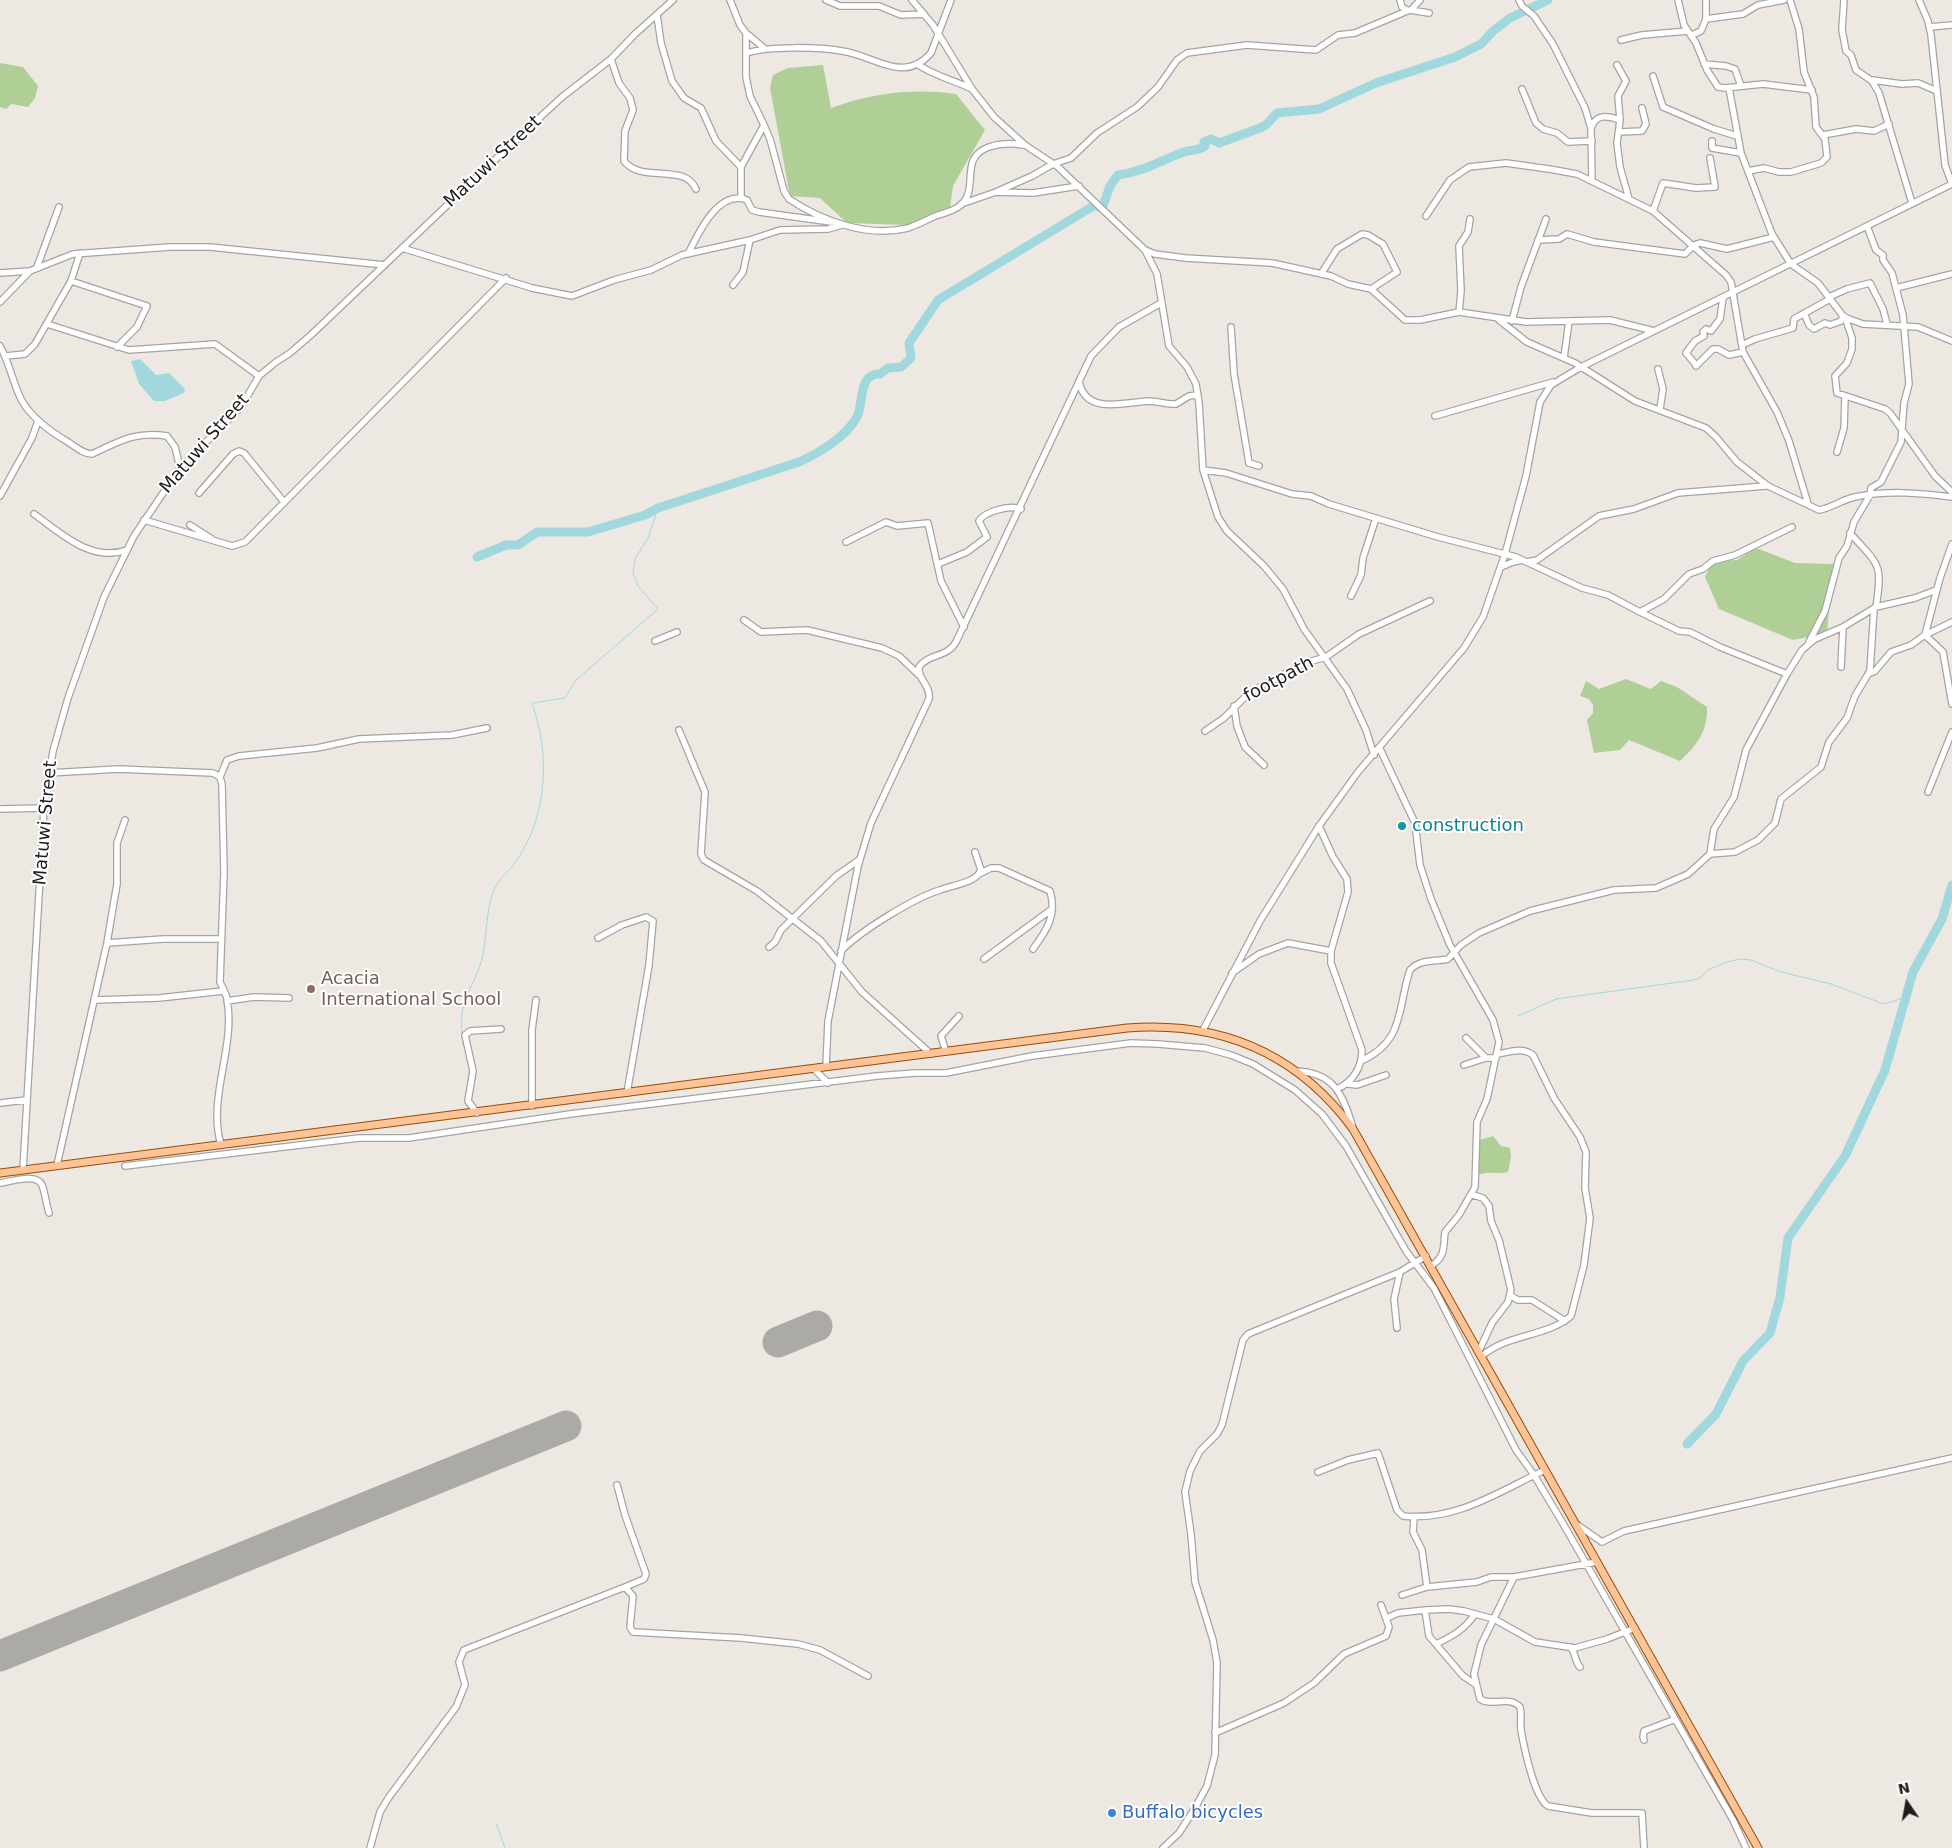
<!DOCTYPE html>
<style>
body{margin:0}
#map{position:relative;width:1952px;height:1848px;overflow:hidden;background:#eee8e2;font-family:"DejaVu Sans",sans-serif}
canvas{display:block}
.north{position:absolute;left:1882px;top:1778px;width:50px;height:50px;-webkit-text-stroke:4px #fff;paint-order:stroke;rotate:348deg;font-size:14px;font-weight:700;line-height:20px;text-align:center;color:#1d1d1d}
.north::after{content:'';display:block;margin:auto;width:18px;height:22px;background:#1d1d1d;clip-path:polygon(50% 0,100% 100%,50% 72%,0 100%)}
</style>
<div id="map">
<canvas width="1952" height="1848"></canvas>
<div class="north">N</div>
</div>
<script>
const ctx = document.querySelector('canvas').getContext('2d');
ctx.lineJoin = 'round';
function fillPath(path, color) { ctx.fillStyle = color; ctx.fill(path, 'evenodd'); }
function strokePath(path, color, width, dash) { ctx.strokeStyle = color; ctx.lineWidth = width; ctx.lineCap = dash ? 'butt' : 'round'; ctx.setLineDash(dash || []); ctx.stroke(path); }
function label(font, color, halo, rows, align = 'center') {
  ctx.font = font + ' "DejaVu Sans",sans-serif'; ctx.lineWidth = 4; ctx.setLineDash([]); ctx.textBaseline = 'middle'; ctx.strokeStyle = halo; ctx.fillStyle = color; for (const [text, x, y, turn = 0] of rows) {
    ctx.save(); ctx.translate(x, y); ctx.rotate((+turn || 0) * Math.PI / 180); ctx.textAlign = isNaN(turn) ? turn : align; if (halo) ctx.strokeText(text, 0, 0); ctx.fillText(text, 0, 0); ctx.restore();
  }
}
fillPath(new Path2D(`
 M 0,63 L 23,67 L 38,86 L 35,98 L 28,107 L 11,104 L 6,109 L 0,107 Z
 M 823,65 L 831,108 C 872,93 913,88 956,94 L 985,130 L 953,186 L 950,208 L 907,225 L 847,223 L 820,198 L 790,196 L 770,88 L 773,75 L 788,68 Z
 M 1756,548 L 1795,563 L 1833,564 L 1827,633 L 1793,640 L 1719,609 L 1705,577 L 1713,561 L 1737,560 Z
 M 1626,679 L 1651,689 L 1661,681 L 1677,687 L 1707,707 C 1708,731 1697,745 1680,761 L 1629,740 L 1620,750 L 1594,753 L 1587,720 L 1593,713 L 1593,705 L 1589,699 L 1580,696 L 1586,681 L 1599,689 Z
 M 1493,1136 L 1501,1146 L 1510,1148 L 1511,1157 L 1508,1172 C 1496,1175 1489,1170 1478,1175 L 1479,1140 Z`), '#afcf96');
fillPath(new Path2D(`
 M 140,359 L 156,375 L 169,373 L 185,389 L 184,393 L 165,401 L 154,401 L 139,384 L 131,361 Z`), '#a1d8dd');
strokePath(new Path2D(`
 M 1518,1016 L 1556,999 L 1694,980 L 1700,978 L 1708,970 L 1724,963 L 1739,959 L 1751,960 L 1781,972 L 1831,984 L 1884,1004 L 1904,998
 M 463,1046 C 462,1032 460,1018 464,1004 C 469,988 480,972 483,954 C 487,934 486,910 494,890 C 499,878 510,871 517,860 C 548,814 550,754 532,703 L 565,698 L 576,680 L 658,609 L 638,586 L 633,573 L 635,559 L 648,538 L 658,508
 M 496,1823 L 505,1848`), '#a1d8dd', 1);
strokePath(new Path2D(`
 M 1103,206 L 1110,186 L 1118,175 C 1143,172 1161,160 1184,152 C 1193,148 1194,153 1205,146 L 1204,142 L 1211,139 L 1219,143 L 1260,128 L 1266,125 L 1277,113 L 1319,109 L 1376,83 L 1455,57 L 1481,44 L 1493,31 L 1510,18 L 1548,0
 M 477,557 L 506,545 L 518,545 L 537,532 L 588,532 L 645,515 L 658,508 L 799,462 C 819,453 846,437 857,417 C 864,403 858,373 880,374 L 888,368 L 901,367 L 911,358 L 909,343 L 938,300 L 1095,205 L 1099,207
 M 1687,1444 L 1716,1414 L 1743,1361 L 1770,1333 L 1780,1297 L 1788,1238 L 1845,1156 L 1885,1070 L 1913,972 L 1942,919 L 1952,885`), '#a1d8dd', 9);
strokePath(new Path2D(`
 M 778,1342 L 817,1326
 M 0,1656 L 566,1426`), '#acaaa6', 31);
const minor = new Path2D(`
 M 730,0 L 740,25 L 746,33 L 746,77 L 750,96 L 764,125 L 741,167 L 741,198
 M 826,0 L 840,6 L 879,6 L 901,15 L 924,14
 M 912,0 L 933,25 L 972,89 L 994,117 L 1025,145 L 1058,167 L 1145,250 L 1155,254 L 1185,258 L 1272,263 L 1331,276 L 1348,284 L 1371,289 L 1405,320 L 1420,320 L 1459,312 L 1526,322 L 1610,320 L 1654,331
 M 1400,0 L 1402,7 L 1407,10
 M 1519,0 L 1522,6 L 1534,16 L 1553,44 L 1585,108 L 1591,128 L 1592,181
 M 1678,0 L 1684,25 L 1696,43 L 1707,70 L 1718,87 L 1725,88 L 1763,84 L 1812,90
 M 1844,0 L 1842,30 L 1846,51 L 1851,55 L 1856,70 L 1872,81 L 1879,93 L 1912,203
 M 1919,0 L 1928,21 L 1931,35 L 1945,165 L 1952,184
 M 1410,10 L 1429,13
 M 657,15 L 661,43 L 672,81 L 684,98 L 701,108 L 716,141 L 741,167
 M 1706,19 L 1743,14 L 1758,5 L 1784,0
 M 1929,27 L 1952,25
 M 746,33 L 764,48
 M 1692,35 L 1701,31 L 1706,19 L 1706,0
 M 1621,40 L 1642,35 L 1688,31
 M 747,53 C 769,46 819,47 842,51 C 874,55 903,85 931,53 L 951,0
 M 611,59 L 619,83 L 630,98 L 633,110 L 625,131 L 624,161 C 642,184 684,162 696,189
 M 917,64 C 934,76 954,80 972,89
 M 1704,64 L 1726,66 L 1735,69 L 1741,86
 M 1617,65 L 1626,81 L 1618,96 L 1620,120 L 1617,143 L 1620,167 L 1629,199
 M 1653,76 L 1663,107 L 1714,129 L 1737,136
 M 1872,80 L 1902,84 L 1918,83 L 1937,91
 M 1729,88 L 1741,153 L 1772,234 L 1791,264 L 1818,283 L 1843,316 L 1849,319 L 1863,324 L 1918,327 L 1952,341
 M 1522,89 L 1536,123 L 1543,129 L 1557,133 L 1568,142 L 1592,141
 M 764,125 L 770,139 L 784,191 L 789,199 C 822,221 868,238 908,228 C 917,225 925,221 933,217 C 942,213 953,212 961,205 C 980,187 958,158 989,147 C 1001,143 1011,143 1023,145
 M 1591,128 C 1596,113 1608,116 1620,120
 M 1619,132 L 1642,131 L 1646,124 L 1642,108
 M 1823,135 L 1856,129 L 1874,131 L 1889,124
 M 1712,141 L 1712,148 L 1741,153
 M 1748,171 L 1764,168 L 1779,172 L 1791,172 L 1821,163 L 1827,157 L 1825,139 L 1816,127 L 1814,97 L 1804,72 L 1799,29 L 1790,0
 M 996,192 L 1032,176 L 1053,164 L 1071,158 L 1097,133 L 1137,107 L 1158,87 L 1177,60 L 1187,53 L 1247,45 L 1316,50 L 1338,35 L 1355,33 L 1412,9 L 1420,0
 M 961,204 L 996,192 L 1033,193 L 1079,186
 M 1653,211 L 1663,183 L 1696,188 L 1715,187 L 1710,158
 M 1426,216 L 1450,180 L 1469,167 L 1506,163 L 1549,169 L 1577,174 L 1653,211 L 1726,275 L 1731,282 L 1743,352 L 1777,412 L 1789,441 L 1808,504
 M 1538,240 L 1559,239 L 1567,234 L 1594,242 L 1685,254 L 1694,245 L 1700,243 L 1727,249 L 1774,237
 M 402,248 L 532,288 L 572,296 L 614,280 L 651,270 L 682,255 L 750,240 L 780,230 L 828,229 L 842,225
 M 1145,250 L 1157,274 L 1169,346 L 1187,367 L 1196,384 L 1199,403 L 1203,470 L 1218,517 L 1227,531 L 1264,566 L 1283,589 L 1304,629 L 1347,689 L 1366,730 L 1374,755
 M 688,254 C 698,234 718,189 747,200 L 752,210 L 759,212 L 831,222
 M 37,267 L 59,207
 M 0,273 L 30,271 L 73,254 L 170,247 L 210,247 L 385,265
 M 1321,274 L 1337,249 L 1362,234 L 1368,235 L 1383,244 L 1397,272 L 1371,289
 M 71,281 L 147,306 L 137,327 L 117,347
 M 733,285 L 743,272 L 750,240
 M 1896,288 L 1952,274
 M 1829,297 L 1847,289 L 1870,283 L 1883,309 L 1887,324
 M 0,302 L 30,271
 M 1459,312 L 1461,291 L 1459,246 L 1468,232 L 1470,219
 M 1804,313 L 1809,325 L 1814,329 L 1825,323 L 1830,325 L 1841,321 L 1843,316
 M 1845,317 L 1852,338 L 1852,349 L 1847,363 L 1835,376 L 1837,393 L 1885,409 L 1890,413 L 1935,476 L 1952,492
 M 1499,320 L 1527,342 L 1575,363 L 1635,401 L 1706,428 L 1716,437 L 1737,462 L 1768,486 L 1819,510 C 1832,508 1843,499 1855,497 C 1887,490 1920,493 1952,497
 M 1512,321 L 1521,287 L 1546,219
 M 47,324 L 129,350 L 215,344 L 259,376
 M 1231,327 L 1234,374 L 1249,463 L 1259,466
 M 1742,345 L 1755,339 L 1793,328 L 1794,319 L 1830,299
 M 0,346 C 10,364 13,384 22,401 C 32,418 51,432 68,442 C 76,447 83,454 92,454 C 120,441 136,431 167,436 L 175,447 L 180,468
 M 6,356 L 25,354 L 35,344 L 71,281 L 80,253
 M 1564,358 L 1569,321
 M 1696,365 L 1686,353 L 1695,341 L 1704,336 L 1703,332 L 1706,329 L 1711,331 L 1720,319 L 1723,298
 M 1696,366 L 1713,349 L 1718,349 L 1729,355 L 1743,352
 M 1658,369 L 1663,389 L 1660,409
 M 1079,381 C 1085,416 1126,402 1149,401 C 1159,401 1167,405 1176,404 L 1189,396 L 1198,395
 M 1435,416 L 1553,382
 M 1837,452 L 1844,428 L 1845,397
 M 1203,470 L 1226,473 L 1292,494 L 1311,496 L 1329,504 L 1438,537 L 1516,557 L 1582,588 L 1608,595 L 1640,612 L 1664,599 L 1689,574 L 1703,569 L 1713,561 L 1735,555 L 1792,527
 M 199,493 L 233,454 L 239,451 L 244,453 L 284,502
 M 0,496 L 32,438 L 38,421
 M 34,514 C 61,533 91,563 127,550
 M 144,520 L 232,546 L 245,542 L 506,278
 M 190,525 L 212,539
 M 1850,533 C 1879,566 1883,562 1876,607
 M 846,542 L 886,522 L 897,526 L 928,523 L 941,581 L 964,627
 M 1952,544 L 1940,578 L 1925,635 L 1943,652 L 1952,704
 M 1527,562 L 1537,560 L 1599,516 L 1634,509 L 1678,493 L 1766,486
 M 938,564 L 967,552 L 987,537 L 979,521 C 985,511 1010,505 1021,509
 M 1501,567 L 1513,562 L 1522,560
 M 1351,596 L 1361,575 L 1363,558 L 1376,518
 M 1640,612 L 1679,631 L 1690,632 L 1720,647 L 1787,674
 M 744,620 L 761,632 L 807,630 L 882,648 L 899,656 L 919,675
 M 655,641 L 677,632
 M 1809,642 L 1825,611 L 1839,558 L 1847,546 L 1854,522 L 1870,495 L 1871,488 L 1881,482 L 1901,442 L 1904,403 L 1909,384 L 1903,315 L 1892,273 L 1883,260 L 1883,255 L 1876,250 L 1867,226
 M 1841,667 L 1843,627
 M 1868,674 L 1875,671 L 1891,652 L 1911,645 L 1925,635 L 1952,622
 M 1234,706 L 1237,726 L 1245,747 L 1264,765
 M 679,730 L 705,792 L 701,854 L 704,860 L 757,891 L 821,941 L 862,992 L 931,1054
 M 1205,731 L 1224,718 L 1249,693 L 1305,663 L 1326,657 L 1359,634 L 1430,601
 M 1380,749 L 1415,823 L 1420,865 L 1431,899 L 1450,945 L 1493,1020 L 1499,1042 L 1487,1099 L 1477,1122 L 1475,1187 L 1459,1215 L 1445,1232 C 1443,1248 1446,1256 1431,1266
 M 49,773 L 118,769 L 213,773 L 220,777 L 222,784 L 224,872 L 220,982 C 222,987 226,993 227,999 C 236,1048 207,1097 221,1145
 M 220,777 L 227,760 L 239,756 L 317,748 L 359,739 L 452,735 L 487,728
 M 1928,792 L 1952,732
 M 0,809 L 44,808
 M 1319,826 L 1333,857 L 1347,879 L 1348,892 L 1331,951 L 1331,963 L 1362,1050 C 1362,1067 1353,1082 1337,1089
 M 1710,854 L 1735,852 L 1758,840 L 1775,823 L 1781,799 L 1821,767 L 1829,742 L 1847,718 L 1855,696 L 1870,671 L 1874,608
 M 979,874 L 991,868 L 999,868 L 1050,891 C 1057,915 1047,930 1033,949
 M 598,938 L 622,925 L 646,917 L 653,921 L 649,965 L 627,1093
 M 107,943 L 163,939 L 221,939
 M 769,947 L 775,942 L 781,930 L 836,876 L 859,860
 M 841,951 C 860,931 914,898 940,890 C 953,885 976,883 981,870 L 975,852
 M 984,959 L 1052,909
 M 1232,973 L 1259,954 L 1288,943 L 1331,951
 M 95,1000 L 159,998 L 223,991
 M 227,1001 L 254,997 L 289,998
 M 1203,1030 L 1260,921 L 1319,826 L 1358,772 L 1464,648 L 1483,617 L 1505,554 L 1526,476 L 1540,402 L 1551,385 L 1581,367 L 1952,184
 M 1466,1038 L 1486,1058
 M 946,1052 L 941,1036 L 959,1016
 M 1361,1061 C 1405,1041 1397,1009 1410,970 C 1420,959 1434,962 1448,959 L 1461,945 L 1479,933 L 1530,911 L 1614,890 L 1656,888 L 1688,874 L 1710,854 L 1714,829 L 1734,797 L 1746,750 L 1787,674 L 1802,650 L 1815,639 L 1843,627 L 1876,607 L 1915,598 L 1936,590
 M 1464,1065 L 1486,1058 L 1496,1058
 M 826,1067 L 828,1021 L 858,866 L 871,823 L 929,699 C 931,685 917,679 919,667 C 929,653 947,658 956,642 L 1091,356 L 1119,327 L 1161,303
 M 814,1069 L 828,1083
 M 1295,1071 C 1333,1072 1343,1093 1353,1128
 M 1348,1084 L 1357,1085 L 1386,1075
 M 0,1103 L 26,1100
 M 532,1106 L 532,1030 L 536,1000
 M 477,1113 L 468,1101 L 473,1071 L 465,1035 L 470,1031 L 501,1029
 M 57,1165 L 107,943 L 117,884 L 117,843 L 125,820
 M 125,1166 L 359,1138 L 409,1138 L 570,1114 L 877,1076 L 915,1073 L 946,1073 L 1032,1056 L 1131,1043 L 1158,1044 L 1205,1048 L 1231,1055 L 1253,1064 L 1295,1090 L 1322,1114 L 1346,1146 L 1406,1251 L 1434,1288 L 1516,1450 L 1534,1475 L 1565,1527 L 1733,1820 L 1746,1848
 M 23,1170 L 44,808 L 53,751 L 68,698 L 104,597 L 134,536 L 180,468 L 241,407 L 259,376 L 276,362 L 290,353 L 312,334 L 523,133 L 562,97 L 611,59 L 635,34 L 673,0
 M 0,1183 C 10,1182 36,1172 42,1185 C 45,1192 46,1204 49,1213
 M 1473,1195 L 1483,1198 L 1489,1206 L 1491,1221 L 1499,1240 L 1511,1290 L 1508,1302 L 1492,1323 L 1479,1351
 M 1511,1296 L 1518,1300 L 1532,1300 L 1565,1321
 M 1397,1328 L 1394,1299 L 1400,1272
 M 1482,1356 C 1507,1334 1547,1337 1571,1316 L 1584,1265 L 1590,1218 L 1585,1188 L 1586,1152 L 1580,1137 L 1554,1098 L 1533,1055 C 1522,1047 1510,1052 1498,1054
 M 1318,1472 L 1348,1460 L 1378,1453 L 1397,1510 L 1403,1516 C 1457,1521 1498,1492 1545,1470
 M 617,1485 L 625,1515 L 646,1574 L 644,1579 L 625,1587
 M 1414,1517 L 1413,1532 L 1422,1550 L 1427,1587
 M 1576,1524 L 1602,1542 L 1624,1531 L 1952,1458
 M 1514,1577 L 1481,1645 L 1474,1674 L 1480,1699 C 1491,1707 1509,1695 1520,1707 C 1522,1714 1520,1722 1521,1730 C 1524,1747 1534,1797 1548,1806 L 1592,1813 L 1642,1813 L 1644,1848
 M 1402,1595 L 1427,1587 L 1477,1582 L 1491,1577 L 1514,1577 L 1597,1562
 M 1425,1610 L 1429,1636 L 1463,1676 L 1475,1684
 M 1387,1618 L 1398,1613 L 1425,1610 L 1449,1609 L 1464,1611 L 1494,1619 L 1535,1642 L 1575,1648 L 1607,1639 L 1635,1628
 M 1436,1644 C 1453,1636 1465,1629 1475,1614
 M 1570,1647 C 1576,1652 1574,1661 1580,1667
 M 1215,1733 L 1284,1703 L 1314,1683 L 1344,1654 L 1386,1636 L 1389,1627 L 1381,1605
 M 1644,1740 L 1643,1737 L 1644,1731 L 1673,1720
 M 370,1848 L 380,1812 L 389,1797 L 456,1707 L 465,1685 L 459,1662 L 464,1650 L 625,1587 L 633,1596 L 630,1627 L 633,1632 L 741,1638 L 798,1644 L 820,1650 L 868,1676
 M 1163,1848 L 1179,1833 L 1195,1808 L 1207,1786 L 1215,1755 L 1217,1663 L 1213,1640 L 1195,1582 L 1191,1534 L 1185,1492 L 1190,1471 L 1200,1451 L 1217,1434 L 1222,1425 L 1243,1340 L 1248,1334 L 1400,1272 L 1426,1256`);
const major = new Path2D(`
 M 0,1173 L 1127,1028 C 1220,1021 1297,1053 1353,1129 L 1758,1848`);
strokePath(minor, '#a4a4a4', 8);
strokePath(major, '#954f00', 9);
strokePath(minor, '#fff', 5.5);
strokePath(major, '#fec397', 7);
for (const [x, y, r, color] of [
 [1402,826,5,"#0f9aa8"],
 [311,989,5,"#8d6e63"],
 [1112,1813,5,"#3f7fe0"]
]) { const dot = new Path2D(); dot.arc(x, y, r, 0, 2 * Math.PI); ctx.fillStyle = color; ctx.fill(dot); strokePath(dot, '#fff', 2); }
label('18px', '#1d1d1d', '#fff', [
 ["Matuwi Street",493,162,-43],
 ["Matuwi Street",205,444,-49],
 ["footpath",1279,680,-28],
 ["Matuwi Street",46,823,-85]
]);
label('18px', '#0d838f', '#fff', [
 ["construction",1412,826]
], 'left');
label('18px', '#785e54', '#fff', [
 ["Acacia",321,979],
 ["International School",321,1000]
], 'left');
label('18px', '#366cbe', '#fff', [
 ["Buffalo bicycles",1122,1813]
], 'left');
</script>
